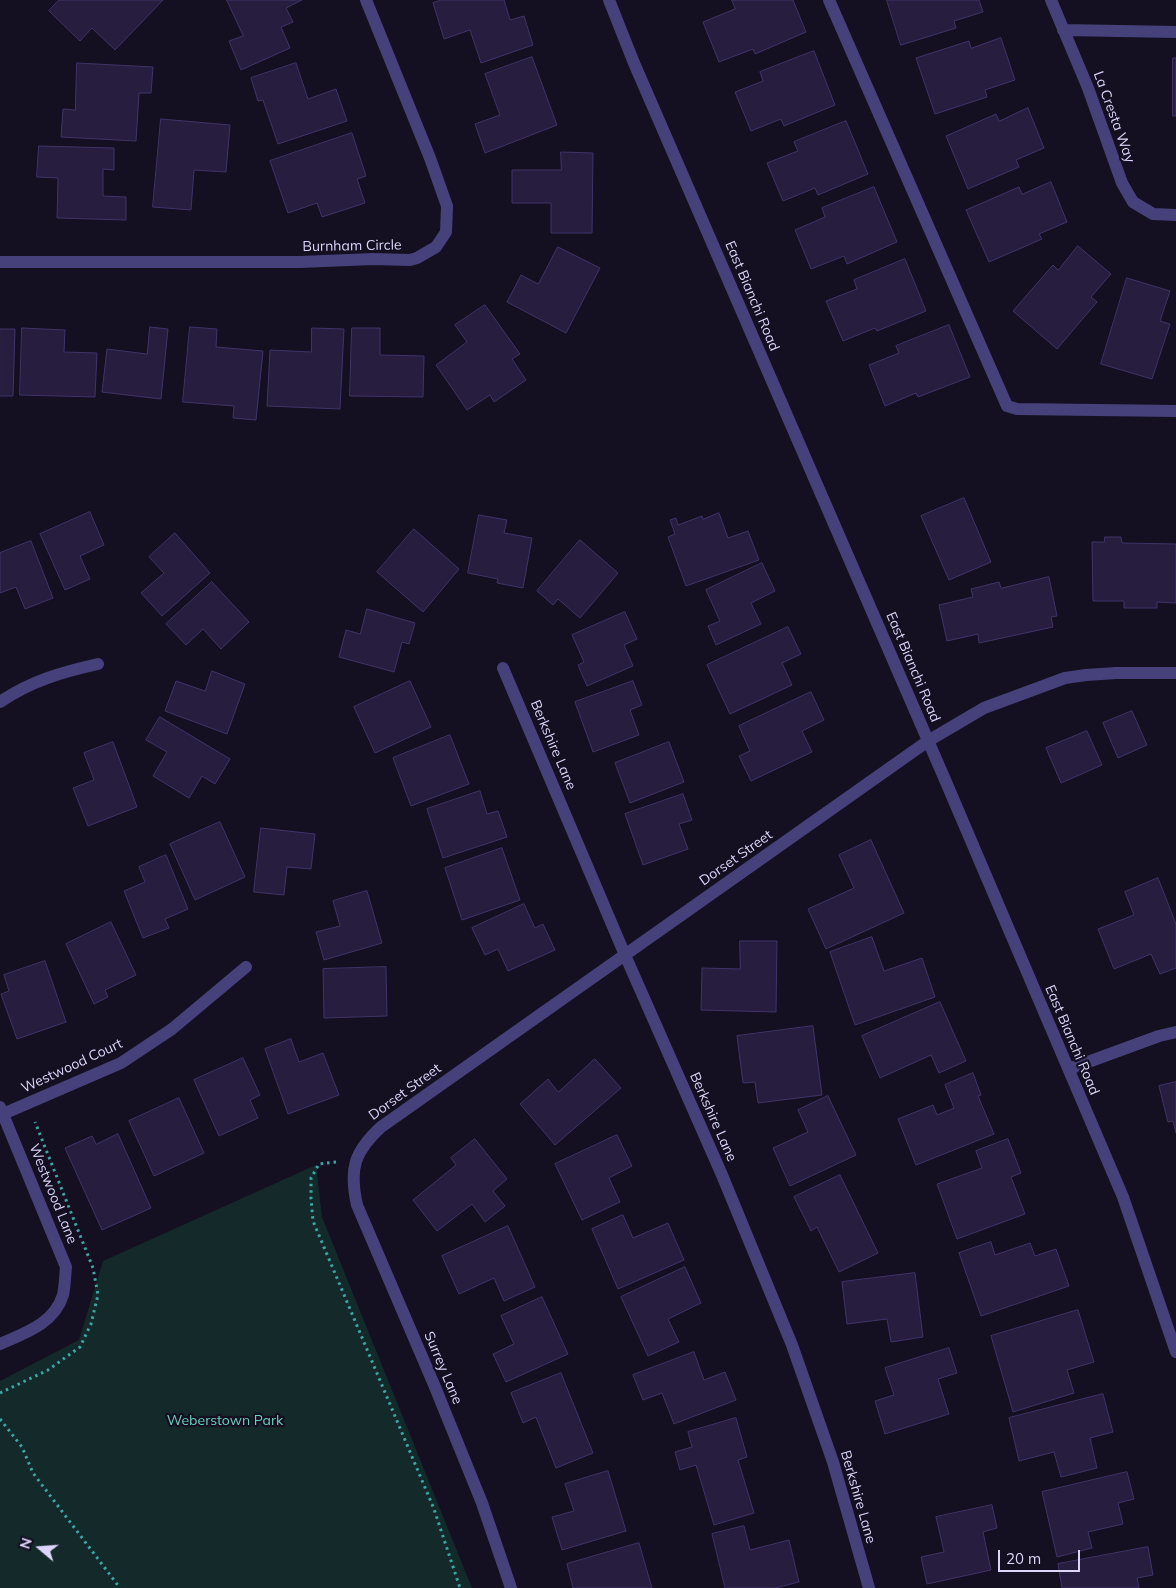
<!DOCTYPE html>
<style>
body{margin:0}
#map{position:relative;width:1176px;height:1588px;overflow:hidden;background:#141021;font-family:Mulish,sans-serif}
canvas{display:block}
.north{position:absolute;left:15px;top:1523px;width:50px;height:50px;-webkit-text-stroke:4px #141021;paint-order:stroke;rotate:288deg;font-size:14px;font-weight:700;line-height:20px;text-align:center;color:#dbd5fa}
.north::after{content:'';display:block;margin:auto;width:18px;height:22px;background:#dbd5fa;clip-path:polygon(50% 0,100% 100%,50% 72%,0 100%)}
.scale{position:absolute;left:998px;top:1550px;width:82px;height:22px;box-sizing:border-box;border:2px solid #dbd5fa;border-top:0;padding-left:6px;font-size:15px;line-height:18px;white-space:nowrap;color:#dbd5fa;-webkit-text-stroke:4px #141021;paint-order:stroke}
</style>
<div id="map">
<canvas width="1176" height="1588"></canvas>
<div class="north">N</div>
<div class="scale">20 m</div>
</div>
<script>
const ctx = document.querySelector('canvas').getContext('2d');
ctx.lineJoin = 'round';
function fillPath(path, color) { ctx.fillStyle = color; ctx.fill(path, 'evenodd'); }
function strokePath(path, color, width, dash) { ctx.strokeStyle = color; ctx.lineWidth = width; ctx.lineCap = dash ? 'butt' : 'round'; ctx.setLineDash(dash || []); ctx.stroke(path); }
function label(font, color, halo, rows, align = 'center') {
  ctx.font = font + ' Mulish,sans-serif'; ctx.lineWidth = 4.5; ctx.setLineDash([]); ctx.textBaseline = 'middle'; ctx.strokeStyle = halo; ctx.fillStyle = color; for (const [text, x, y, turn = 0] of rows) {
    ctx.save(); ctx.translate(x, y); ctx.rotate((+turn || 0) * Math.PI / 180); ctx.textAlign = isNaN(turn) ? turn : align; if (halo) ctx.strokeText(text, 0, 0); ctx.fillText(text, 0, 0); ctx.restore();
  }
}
fillPath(new Path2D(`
 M 316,1165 L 322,1217 L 472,1588 L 0,1588 L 0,1381 L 79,1340 L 103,1261 Z`), '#14292a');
const building = new Path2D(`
 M 59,0 L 163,0 L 115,50 L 92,28 L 80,41 L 49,11 Z
 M 227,0 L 302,0 L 286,8 L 293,22 L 281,27 L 290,48 L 241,70 L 229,41 L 243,36 Z
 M 442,0 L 504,0 L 510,20 L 524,16 L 533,45 L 481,63 L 470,30 L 444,39 L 433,3 Z
 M 732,0 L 793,0 L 806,32 L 755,54 L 753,49 L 719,62 L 703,22 L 735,9 Z
 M 887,0 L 979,0 L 983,12 L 954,21 L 956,28 L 901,45 Z
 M 1001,38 L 1015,80 L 985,90 L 987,97 L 935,114 L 916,58 L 969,41 L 971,48 Z
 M 814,51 L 835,105 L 784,126 L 781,119 L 751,131 L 735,92 L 763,81 L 760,72 Z
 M 532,57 L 557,125 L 485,153 L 475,124 L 500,115 L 485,74 Z
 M 1173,58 L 1176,58 L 1176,116 L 1173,116 Z
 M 77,63 L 153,67 L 151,93 L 139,93 L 136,141 L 61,137 L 63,109 L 75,110 Z
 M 296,63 L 308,99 L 336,89 L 347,121 L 278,144 L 263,100 L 258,101 L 251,78 Z
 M 1028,108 L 1044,148 L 1016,160 L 1019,167 L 968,189 L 946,136 L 996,114 L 999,121 Z
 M 161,119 L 230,125 L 226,172 L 194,170 L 191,210 L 153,207 Z
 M 846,121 L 868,174 L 818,195 L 815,188 L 783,201 L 767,163 L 798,151 L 794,142 Z
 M 352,133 L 366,176 L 357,179 L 365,203 L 322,217 L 317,203 L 288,213 L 270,161 Z
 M 39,146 L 114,148 L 114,170 L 103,169 L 103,196 L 126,197 L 126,220 L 57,218 L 58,178 L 37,177 Z
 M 561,152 L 593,153 L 592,233 L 551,233 L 551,203 L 512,203 L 512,170 L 561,170 Z
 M 1051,182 L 1067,222 L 1039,234 L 1042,239 L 989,262 L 966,210 L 1019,187 L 1022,194 Z
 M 874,187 L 897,242 L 847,264 L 844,256 L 811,269 L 795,230 L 825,217 L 822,208 Z
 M 1078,246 L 1111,274 L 1091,297 L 1097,302 L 1057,349 L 1013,311 L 1053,265 L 1058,270 Z
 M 558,247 L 600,268 L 566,333 L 507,302 L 521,275 L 538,284 Z
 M 905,259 L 926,311 L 877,331 L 875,328 L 843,341 L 826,301 L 857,289 L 854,280 Z
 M 1127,278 L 1170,291 L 1160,321 L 1170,324 L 1152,379 L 1101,364 Z
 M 485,305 L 520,354 L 512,359 L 526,380 L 494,402 L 490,395 L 467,410 L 436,365 L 467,342 L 455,325 Z
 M 949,325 L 970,377 L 918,397 L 916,393 L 885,406 L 869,365 L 899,353 L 896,346 Z
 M 150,327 L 168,329 L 161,399 L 102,392 L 107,349 L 147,354 Z
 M 190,327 L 217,329 L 216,347 L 263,351 L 256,420 L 233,418 L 234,406 L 183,402 Z
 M 22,328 L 65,330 L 64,352 L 97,353 L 95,397 L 20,395 Z
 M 312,328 L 344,329 L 340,409 L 267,406 L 270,350 L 311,352 Z
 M 352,328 L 380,328 L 380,355 L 424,356 L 423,397 L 350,396 Z
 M 0,329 L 15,329 L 13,396 L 0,396 Z
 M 964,498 L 991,562 L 949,580 L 921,516 Z
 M 90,512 L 104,545 L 80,556 L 90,579 L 65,590 L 40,534 Z
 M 719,513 L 728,538 L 748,531 L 759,560 L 686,586 L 668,537 L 675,534 L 670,520 L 676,518 L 678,525 L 702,516 L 703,519 Z
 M 479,515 L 507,520 L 504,533 L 532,538 L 523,588 L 497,583 L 498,579 L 468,573 Z
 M 414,529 L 459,569 L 423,612 L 377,572 Z
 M 175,533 L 210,573 L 162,616 L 141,593 L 164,573 L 149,557 Z
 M 1105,537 L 1121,537 L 1122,543 L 1176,544 L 1176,603 L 1157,602 L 1157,608 L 1124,608 L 1124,601 L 1093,601 L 1092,542 L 1104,542 Z
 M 580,540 L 618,573 L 580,618 L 558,599 L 553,605 L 537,591 Z
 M 31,541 L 53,598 L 25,609 L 16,587 L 0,593 L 0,553 Z
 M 762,563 L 775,591 L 751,603 L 761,624 L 716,645 L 708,626 L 720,621 L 706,590 Z
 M 1049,577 L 1057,616 L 1051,617 L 1053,627 L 979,643 L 978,634 L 947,641 L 939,605 L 973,597 L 971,589 L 999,582 L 1001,588 Z
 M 212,582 L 249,622 L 221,649 L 203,629 L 186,645 L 166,624 Z
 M 367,609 L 415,623 L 409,644 L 402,642 L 394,672 L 339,657 L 346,630 L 360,634 Z
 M 625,612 L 637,639 L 624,645 L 633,666 L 587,686 L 578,665 L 584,662 L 572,635 Z
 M 788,627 L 801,654 L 782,663 L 792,685 L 730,714 L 707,665 Z
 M 212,671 L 245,684 L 227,734 L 165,711 L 176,681 L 205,691 Z
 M 410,681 L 431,727 L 375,753 L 354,707 Z
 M 633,681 L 642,705 L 630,710 L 639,735 L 593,752 L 575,702 Z
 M 811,692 L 824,720 L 802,731 L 812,752 L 751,781 L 739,756 L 750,751 L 739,726 Z
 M 1132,711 L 1147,745 L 1118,758 L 1103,723 Z
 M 160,717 L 230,759 L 215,784 L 202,776 L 189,798 L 153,776 L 167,752 L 146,740 Z
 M 1087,731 L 1102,765 L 1061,783 L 1046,748 Z
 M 450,735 L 469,784 L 411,806 L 393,758 Z
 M 113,742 L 137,807 L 88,826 L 73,788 L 94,780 L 84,753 Z
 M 669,742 L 684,782 L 630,803 L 615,763 Z
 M 480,791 L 487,814 L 498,811 L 507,837 L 443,858 L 427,809 Z
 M 683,794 L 692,820 L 679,824 L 688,849 L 643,865 L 625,814 Z
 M 220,822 L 245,877 L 195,900 L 170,844 Z
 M 261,828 L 315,834 L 311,869 L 287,867 L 284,895 L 254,892 Z
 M 871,840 L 904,913 L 826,949 L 808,909 L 854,888 L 839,855 Z
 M 502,848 L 520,900 L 462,920 L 445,868 Z
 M 166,855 L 188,909 L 165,919 L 169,928 L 143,938 L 124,891 L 145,882 L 139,867 Z
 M 1158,878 L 1176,924 L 1176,968 L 1160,974 L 1151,954 L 1114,969 L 1098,929 L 1134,915 L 1125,892 Z
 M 367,891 L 382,943 L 324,960 L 316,932 L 340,926 L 333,901 Z
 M 524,904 L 535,928 L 543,924 L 555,950 L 508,971 L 498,949 L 485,955 L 472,928 Z
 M 111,922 L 136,975 L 105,990 L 108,997 L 94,1004 L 66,944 Z
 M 872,937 L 884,971 L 922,958 L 935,997 L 855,1025 L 830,952 Z
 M 740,941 L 777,941 L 776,1012 L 701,1010 L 702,968 L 740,969 Z
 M 45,961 L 66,1022 L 17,1039 L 1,994 L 9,991 L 4,975 Z
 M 386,967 L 387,1016 L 324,1018 L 323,969 Z
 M 940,1002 L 966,1061 L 939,1073 L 931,1055 L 880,1078 L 862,1036 Z
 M 813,1026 L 822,1095 L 758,1103 L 755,1082 L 743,1083 L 737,1036 Z
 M 291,1039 L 299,1062 L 323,1053 L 339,1095 L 288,1114 L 265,1049 Z
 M 243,1058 L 260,1095 L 250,1100 L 258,1118 L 219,1136 L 194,1080 Z
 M 595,1059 L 621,1088 L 555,1145 L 520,1104 L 548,1079 L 558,1092 Z
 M 973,1073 L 981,1095 L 978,1096 L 994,1134 L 916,1165 L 898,1119 L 933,1105 L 937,1115 L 954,1108 L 945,1085 Z
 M 1176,1082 L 1176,1133 L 1173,1121 L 1168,1122 L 1159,1086 Z
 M 828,1096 L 856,1155 L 790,1186 L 773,1148 L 808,1132 L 798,1110 Z
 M 179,1098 L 204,1153 L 154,1176 L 129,1121 Z
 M 118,1134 L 151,1208 L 102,1230 L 65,1148 L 92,1136 L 96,1144 Z
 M 617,1135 L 632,1166 L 609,1178 L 620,1202 L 582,1220 L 555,1164 Z
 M 475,1139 L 507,1179 L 493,1191 L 505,1206 L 485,1222 L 472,1204 L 437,1231 L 413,1200 L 456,1165 L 451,1158 Z
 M 1008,1139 L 1021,1173 L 1011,1177 L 1025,1214 L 957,1239 L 937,1184 L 982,1168 L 976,1151 Z
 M 840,1175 L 878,1253 L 839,1272 L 817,1227 L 811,1231 L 794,1197 Z
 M 623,1215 L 633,1238 L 668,1223 L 684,1260 L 618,1289 L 592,1229 Z
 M 508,1226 L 535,1287 L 504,1301 L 494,1278 L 459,1294 L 442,1256 Z
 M 991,1242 L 995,1255 L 1030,1243 L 1035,1256 L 1056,1249 L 1069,1286 L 981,1316 L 959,1253 Z
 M 685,1267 L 701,1303 L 668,1319 L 679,1342 L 648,1356 L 621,1297 Z
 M 915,1273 L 923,1337 L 891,1342 L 887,1319 L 847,1324 L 842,1282 Z
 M 542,1297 L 568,1354 L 506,1382 L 493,1354 L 514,1344 L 501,1316 Z
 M 1078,1310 L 1094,1362 L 1067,1370 L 1074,1393 L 1013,1412 L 991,1336 Z
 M 949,1348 L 957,1373 L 938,1379 L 949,1414 L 885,1434 L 875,1401 L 894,1395 L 885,1368 Z
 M 694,1352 L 704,1380 L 725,1372 L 736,1400 L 674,1424 L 662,1393 L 643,1400 L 633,1375 Z
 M 561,1373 L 593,1453 L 556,1468 L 536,1417 L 523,1423 L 511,1393 Z
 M 1103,1394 L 1113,1432 L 1090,1438 L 1097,1468 L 1061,1477 L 1054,1452 L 1019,1461 L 1009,1418 Z
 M 736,1418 L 747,1457 L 738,1460 L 754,1513 L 714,1525 L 696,1465 L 680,1470 L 675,1452 L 692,1447 L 688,1432 Z
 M 608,1471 L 626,1531 L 562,1550 L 552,1517 L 574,1511 L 565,1484 Z
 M 1127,1472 L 1134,1499 L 1118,1503 L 1123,1524 L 1088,1532 L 1092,1548 L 1057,1557 L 1042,1492 Z
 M 992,1505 L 997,1528 L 983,1532 L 991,1570 L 927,1584 L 921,1557 L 944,1552 L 936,1517 Z
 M 744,1526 L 750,1550 L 789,1540 L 799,1582 L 775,1588 L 725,1588 L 712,1534 Z
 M 639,1543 L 652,1588 L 573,1588 L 567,1564 Z
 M 1148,1547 L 1153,1575 L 1137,1578 L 1139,1588 L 1062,1588 L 1058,1564 Z`);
fillPath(building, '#271e3f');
strokePath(building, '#413369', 1);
strokePath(new Path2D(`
 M 336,1162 L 319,1164 L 311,1178 L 311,1199 L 313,1221 L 434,1509 L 460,1588
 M 0,1393 L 48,1370 L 80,1347 L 91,1324 L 98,1295 L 93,1268 L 35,1122
 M 0,1419 L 22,1447 L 33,1473 L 120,1588`), '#3ca6a6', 3, [2.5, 4]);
strokePath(new Path2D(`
 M 609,0 L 634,63 L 946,782 L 1123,1197 L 1176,1352
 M 829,0 L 1007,406 L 1017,409 L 1176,411
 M 1051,0 L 1088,88 L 1122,183 L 1133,202 L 1153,214 L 1176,215
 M 1063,30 L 1176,32
 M 0,262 L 300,262 L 373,259 L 410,260 L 417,258 L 436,247 L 446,232 L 447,206 L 430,158 L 366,0
 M 503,668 L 625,955 L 722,1175 L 792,1345 L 833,1462 L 869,1588
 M 0,702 C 31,681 62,672 98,664
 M 1069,1069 L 1159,1036 L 1176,1032
 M 0,1107 L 66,1267 C 65,1276 65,1286 63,1295 C 54,1324 25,1333 0,1344
 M 3,1114 L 121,1063 L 172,1029 L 246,967
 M 511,1588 L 482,1503 L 435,1387 L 357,1205 C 349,1169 354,1152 381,1127 L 928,741 L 984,708 L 1065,678 L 1086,675 L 1116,673 L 1176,673`), '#46417a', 12);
label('14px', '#dbd5fa', '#141021', [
 ["La Cresta Way",1114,117,70],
 ["Burnham Circle",352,246,-1],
 ["East Bianchi Road",752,296,67],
 ["East Bianchi Road",913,667,67],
 ["Berkshire Lane",553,745,67],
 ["Dorset Street",736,858,-35],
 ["East Bianchi Road",1072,1040,67],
 ["Westwood Court",72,1066,-25],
 ["Dorset Street",405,1092,-36],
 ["Berkshire Lane",713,1117,66],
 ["Westwood Lane",53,1194,68],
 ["Surrey Lane",443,1368,67],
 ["Berkshire Lane",858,1497,74]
]);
label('14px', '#69d1bd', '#141021', [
 ["Weberstown Park",225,1421]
]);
</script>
